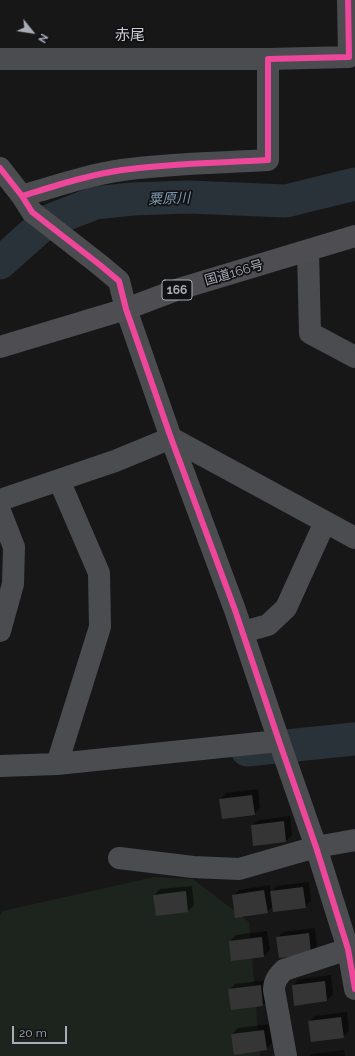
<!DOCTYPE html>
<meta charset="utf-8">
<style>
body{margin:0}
#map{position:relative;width:355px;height:1056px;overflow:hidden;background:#171717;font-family:Raleway,sans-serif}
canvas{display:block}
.north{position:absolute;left:12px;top:12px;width:40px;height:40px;-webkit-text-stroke:3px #111113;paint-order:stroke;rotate:120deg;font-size:11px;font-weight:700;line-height:16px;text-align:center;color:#a8adb8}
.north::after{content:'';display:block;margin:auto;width:14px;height:18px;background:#a8adb8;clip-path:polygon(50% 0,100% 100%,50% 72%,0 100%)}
.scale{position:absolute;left:12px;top:1026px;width:55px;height:18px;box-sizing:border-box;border:2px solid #a8adb8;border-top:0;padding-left:5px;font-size:12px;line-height:14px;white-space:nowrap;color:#a8adb8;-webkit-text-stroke:3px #111113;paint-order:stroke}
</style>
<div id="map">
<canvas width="355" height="1056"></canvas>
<div class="north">N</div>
<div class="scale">20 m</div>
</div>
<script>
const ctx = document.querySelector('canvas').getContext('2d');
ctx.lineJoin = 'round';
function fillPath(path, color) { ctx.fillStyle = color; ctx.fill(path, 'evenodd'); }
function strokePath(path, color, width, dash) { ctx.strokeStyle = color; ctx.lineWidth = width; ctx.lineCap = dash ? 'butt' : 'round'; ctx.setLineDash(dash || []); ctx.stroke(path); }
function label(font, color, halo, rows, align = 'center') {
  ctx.font = font + ' Raleway,"Noto Sans JP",sans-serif'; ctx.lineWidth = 3.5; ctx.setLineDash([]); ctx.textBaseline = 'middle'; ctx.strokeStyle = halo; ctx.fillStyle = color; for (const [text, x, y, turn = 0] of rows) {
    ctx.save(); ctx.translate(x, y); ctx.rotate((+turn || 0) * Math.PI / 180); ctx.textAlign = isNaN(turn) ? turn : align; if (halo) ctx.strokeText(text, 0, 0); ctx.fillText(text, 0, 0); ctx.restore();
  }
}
fillPath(new Path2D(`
 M 154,877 L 193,879 L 249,922 L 260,1056 L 0,1056 L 0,915 L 3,911 Z`), '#1d241e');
fillPath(new Path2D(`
 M 258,789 L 260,808 L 254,814 L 220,799 L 226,793 Z
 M 290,816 L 292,835 L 286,841 L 252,826 L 258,820 Z
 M 309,882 L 311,901 L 305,907 L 273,906 L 267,912 L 233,896 L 239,890 L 270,885 L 271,892 L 277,886 Z
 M 192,886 L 194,905 L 188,911 L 157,915 L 154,895 L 160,889 Z
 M 315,928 L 317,947 L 311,953 L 277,938 L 283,932 Z
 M 267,931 L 270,950 L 264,956 L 230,941 L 236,935 Z
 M 331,975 L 333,994 L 327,1000 L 293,985 L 299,979 Z
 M 267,980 L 269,999 L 263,1005 L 232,1009 L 229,990 L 235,984 Z
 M 347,1012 L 349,1031 L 343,1037 L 309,1022 L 315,1016 Z
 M 270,1024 L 272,1043 L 266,1049 L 232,1034 L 238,1028 Z
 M 344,1050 L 345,1056 L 310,1056 L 312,1054 Z`), '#0007');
strokePath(new Path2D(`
 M 0,263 L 46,222 L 95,203 L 132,199 L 188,197 L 286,201 L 355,184
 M 247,750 L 355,739`), '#2a3239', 33);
fillPath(new Path2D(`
 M 252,795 L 255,815 L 222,819 L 219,799 Z
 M 284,821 L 286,842 L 253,846 L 251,825 Z
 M 303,887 L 306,908 L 273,912 L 270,891 Z
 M 264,890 L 268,913 L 235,918 L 232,895 Z
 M 186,891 L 188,912 L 156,916 L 153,895 Z
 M 309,933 L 311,954 L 279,958 L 276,937 Z
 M 262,937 L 264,957 L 231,961 L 229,941 Z
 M 325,981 L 327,1001 L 294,1006 L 292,985 Z
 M 261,985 L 263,1006 L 231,1010 L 228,989 Z
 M 341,1017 L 344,1038 L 311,1042 L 308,1021 Z
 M 264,1030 L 267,1050 L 234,1055 L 231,1034 Z`), '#353536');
strokePath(new Path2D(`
 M 0,59 L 268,59
 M 0,168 L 22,196 C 55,186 88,175 122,170 C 170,163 219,163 268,160 L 268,59 L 349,57 L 348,0
 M 308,251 L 310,333 L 355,357
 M 0,500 L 115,461 L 171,438 L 355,538
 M 0,511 L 14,547 L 13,584 L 0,631
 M 243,632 L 268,625 L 286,608 L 325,522
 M 57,764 L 279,741
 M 0,766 L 57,764 L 100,627 L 99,573 L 59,480
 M 119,858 L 193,867 L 239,869 L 316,847 L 355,840
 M 286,1056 L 274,990 C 274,981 278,976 284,970 L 348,949`), '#4b4c50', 22);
strokePath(new Path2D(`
 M 22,196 L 32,212 L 100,265 L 119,281 L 126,309 L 171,438 L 235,610 L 279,741 L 316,847 L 348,949 L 355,989`), '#4b4c50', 22);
strokePath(new Path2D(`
 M 0,347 L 126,309 L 179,289 L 355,236`), '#4e4e52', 22);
strokePath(new Path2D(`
 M 0,168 L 22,196 L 32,212 L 100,265 L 119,281 L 126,309 L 171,438 L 235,610 L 279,741 L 316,847 L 348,949 L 355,989
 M 22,196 C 55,186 88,175 122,170 C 170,163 219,163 268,160 L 268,59 L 349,57 L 348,0`), '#ed469a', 6);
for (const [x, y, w] of [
 [177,290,30]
]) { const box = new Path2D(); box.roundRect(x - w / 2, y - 10, w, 20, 3); ctx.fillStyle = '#111113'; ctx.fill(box); strokePath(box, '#a8adb8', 1); }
label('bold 12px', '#a8adb8', null, [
 ["166",177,290]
]);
label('13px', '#a8adb8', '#111113', [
 ["国道166号",234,273,-16]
]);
label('italic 14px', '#7f9bb3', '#111113', [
 ["粟原川",169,199,-2]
]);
label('15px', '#c9ccd4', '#111113', [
 ["赤尾",130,35]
]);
</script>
